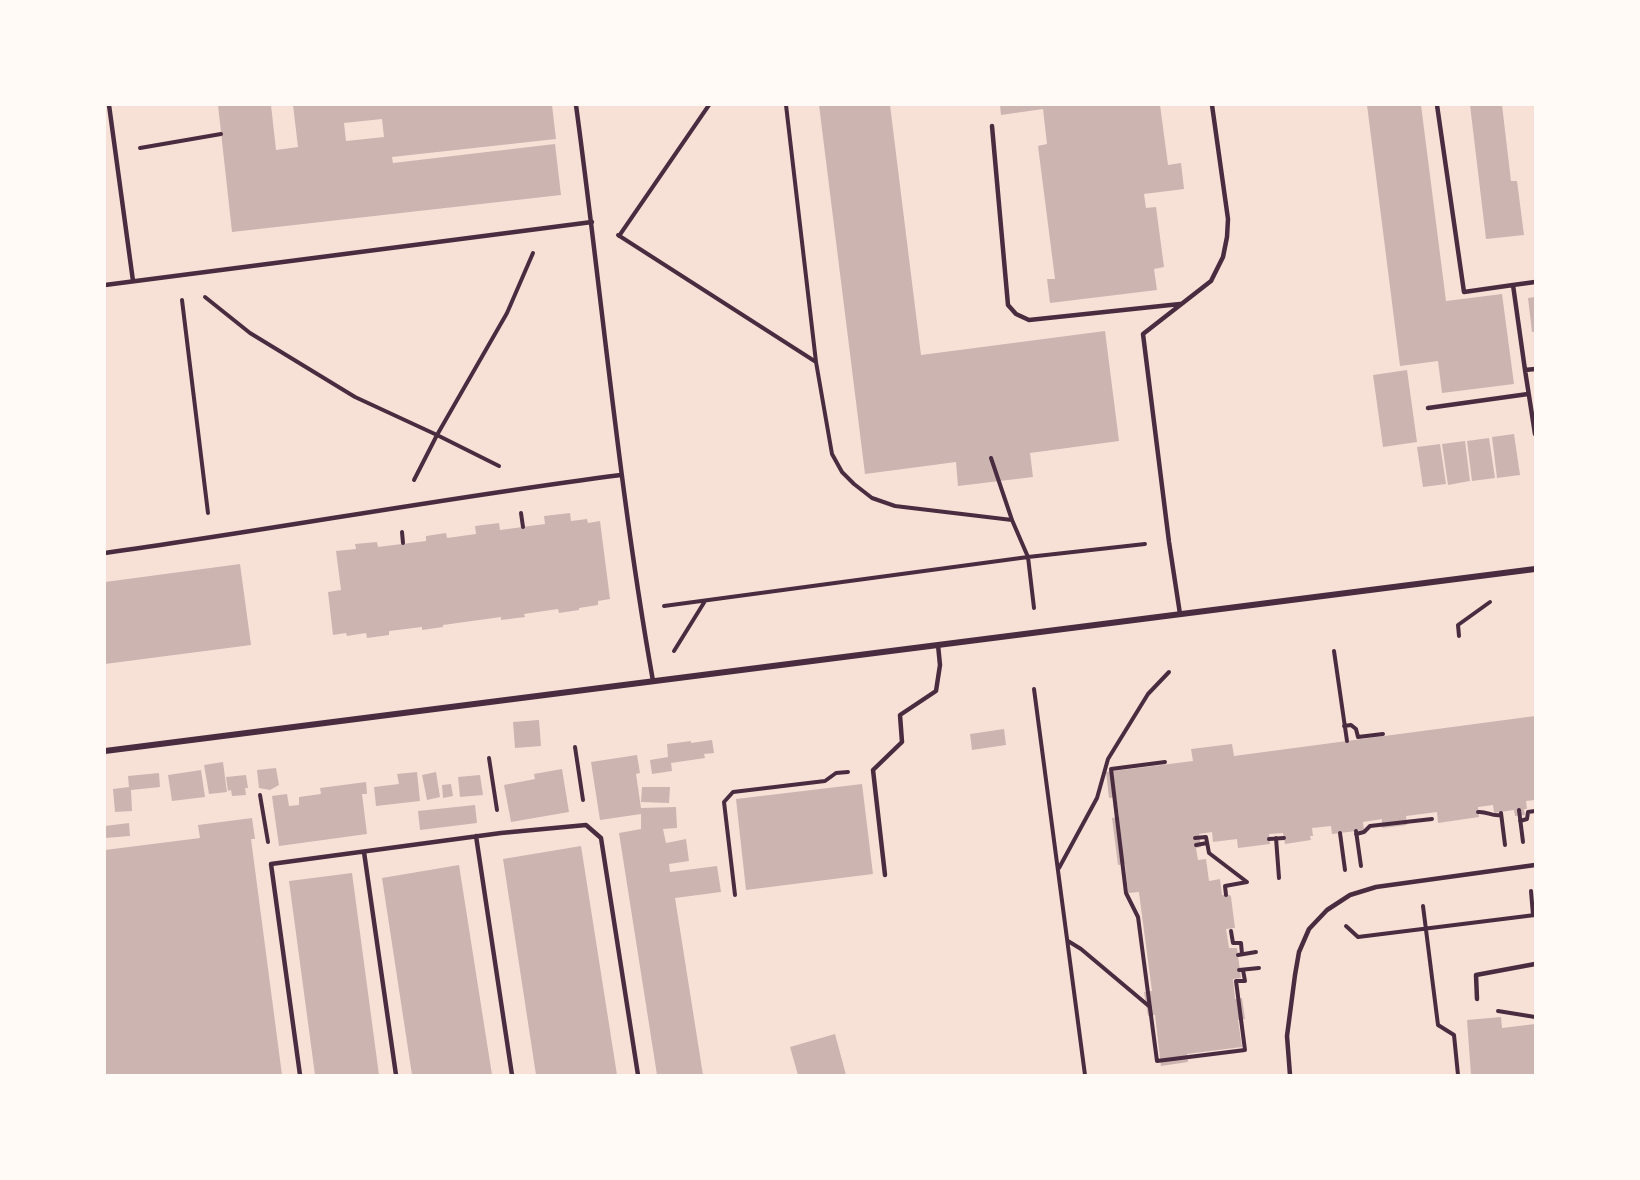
<!DOCTYPE html>
<style>
body{margin:0}
#map{position:relative;width:1640px;height:1180px;overflow:hidden;background:#f7e1d7;font-family:Commissioner,sans-serif}
canvas{display:block}
.frame{position:absolute;inset:0;border:106px solid #fffaf5;pointer-events:none}
</style>
<div id="map">
<canvas width="1640" height="1180"></canvas>
<div class="frame"></div>
</div>
<script>
const ctx = document.querySelector('canvas').getContext('2d');
ctx.lineJoin = 'round';
function fillPath(path, color) { ctx.fillStyle = color; ctx.fill(path, 'evenodd'); }
function strokePath(path, color, width, dash) { ctx.strokeStyle = color; ctx.lineWidth = width; ctx.lineCap = dash ? 'butt' : 'round'; ctx.setLineDash(dash || []); ctx.stroke(path); }
fillPath(new Path2D(`
 M 218,105 L 271,105 L 276,150 L 298,147 L 293,105 L 552,105 L 556,139 L 392,157 L 393,163 L 555,144 L 561,195 L 232,232 ZM 382,119 L 384,137 L 346,141 L 344,123 Z
 M 819,105 L 890,105 L 921,355 L 1105,331 L 1119,441 L 1030,453 L 1033,477 L 958,486 L 956,462 L 865,474 Z
 M 1000,105 L 1160,105 L 1168,165 L 1181,163 L 1184,189 L 1144,194 L 1146,208 L 1156,207 L 1164,267 L 1154,269 L 1157,290 L 1050,303 L 1047,279 L 1055,279 L 1038,146 L 1047,144 L 1043,109 L 1001,115 Z
 M 1367,105 L 1421,105 L 1446,301 L 1502,294 L 1514,384 L 1442,393 L 1438,361 L 1400,366 Z
 M 1470,105 L 1502,105 L 1511,181 L 1517,181 L 1524,235 L 1486,239 Z
 M 1535,297 L 1535,332 L 1532,332 L 1528,298 Z
 M 1407,370 L 1417,442 L 1383,447 L 1373,375 Z
 M 1514,434 L 1520,475 L 1497,478 L 1492,437 Z
 M 1489,438 L 1495,478 L 1472,481 L 1467,441 Z
 M 1465,441 L 1470,481 L 1448,485 L 1442,444 Z
 M 1440,444 L 1446,484 L 1423,487 L 1417,447 Z
 M 570,513 L 571,521 L 587,519 L 588,523 L 600,521 L 610,599 L 598,601 L 598,605 L 579,608 L 579,610 L 559,613 L 558,609 L 524,614 L 525,617 L 501,620 L 501,617 L 443,625 L 443,627 L 422,630 L 422,627 L 389,631 L 389,635 L 367,638 L 366,633 L 347,636 L 346,633 L 333,635 L 328,592 L 341,590 L 336,551 L 356,549 L 355,544 L 377,542 L 378,547 L 426,541 L 426,536 L 446,533 L 447,538 L 476,534 L 475,526 L 499,523 L 500,530 L 545,524 L 544,516 Z
 M 240,564 L 251,645 L 105,664 L 105,582 Z
 M 1535,716 L 1535,800 L 1526,801 L 1527,809 L 1524,809 L 1525,815 L 1515,816 L 1514,810 L 1494,813 L 1493,805 L 1478,807 L 1479,817 L 1438,823 L 1437,812 L 1406,816 L 1407,825 L 1382,828 L 1382,819 L 1363,822 L 1364,830 L 1332,834 L 1331,826 L 1312,828 L 1313,836 L 1310,836 L 1311,840 L 1285,844 L 1283,833 L 1269,834 L 1270,844 L 1238,848 L 1237,839 L 1213,842 L 1212,832 L 1199,834 L 1201,847 L 1196,848 L 1198,860 L 1206,859 L 1209,881 L 1220,879 L 1222,895 L 1230,895 L 1231,897 L 1235,928 L 1226,929 L 1229,948 L 1237,948 L 1241,978 L 1233,979 L 1235,999 L 1242,998 L 1245,1019 L 1238,1020 L 1242,1047 L 1187,1054 L 1188,1062 L 1161,1066 L 1155,1015 L 1148,1016 L 1144,992 L 1152,991 L 1139,893 L 1139,892 L 1128,893 L 1125,864 L 1118,865 L 1112,818 L 1119,817 L 1116,797 L 1109,798 L 1106,772 L 1193,761 L 1191,749 L 1232,744 L 1234,756 Z
 M 539,720 L 541,746 L 515,748 L 513,722 Z
 M 1004,729 L 1006,745 L 972,750 L 970,734 Z
 M 712,740 L 714,753 L 704,754 L 705,758 L 671,763 L 672,771 L 652,774 L 650,760 L 668,757 L 667,744 L 691,741 L 691,743 Z
 M 637,755 L 640,773 L 636,774 L 641,808 L 676,807 L 677,828 L 663,829 L 666,843 L 686,839 L 689,861 L 669,864 L 670,872 L 717,866 L 721,892 L 675,898 L 703,1075 L 657,1075 L 619,833 L 641,829 L 641,814 L 600,820 L 591,762 Z
 M 223,762 L 227,792 L 209,794 L 204,765 Z
 M 276,768 L 279,785 L 270,790 L 259,788 L 257,770 Z
 M 562,769 L 569,812 L 511,822 L 504,785 L 535,779 L 534,774 Z
 M 201,770 L 205,797 L 172,801 L 168,775 Z
 M 417,772 L 420,801 L 376,806 L 374,787 L 399,784 L 397,774 Z
 M 436,772 L 440,797 L 427,800 L 422,775 Z
 M 159,773 L 160,787 L 131,790 L 132,811 L 115,812 L 113,789 L 129,787 L 128,776 Z
 M 246,775 L 248,788 L 245,788 L 246,795 L 232,796 L 231,790 L 228,791 L 226,777 Z
 M 480,775 L 483,795 L 460,797 L 458,777 Z
 M 366,782 L 367,794 L 362,794 L 367,834 L 279,846 L 272,796 L 287,794 L 289,806 L 299,805 L 299,797 L 321,794 L 320,788 Z
 M 451,784 L 453,796 L 443,798 L 442,785 Z
 M 862,784 L 873,874 L 746,890 L 736,799 Z
 M 642,787 L 670,787 L 669,803 L 641,802 Z
 M 475,805 L 477,823 L 420,830 L 418,811 Z
 M 252,818 L 255,839 L 251,839 L 282,1075 L 105,1075 L 105,850 L 200,838 L 198,825 Z
 M 129,823 L 130,836 L 105,838 L 105,826 Z
 M 581,846 L 617,1075 L 536,1075 L 503,859 Z
 M 459,865 L 492,1075 L 412,1075 L 382,878 Z
 M 352,873 L 379,1075 L 315,1075 L 289,881 Z
 M 1501,1017 L 1502,1028 L 1535,1024 L 1535,1075 L 1471,1075 L 1467,1020 Z
 M 835,1034 L 846,1075 L 798,1075 L 790,1047 Z`), '#ccb4b1');
strokePath(new Path2D(`
 M 786,105 L 816,362
 M 140,148 L 221,134
 M 618,235 L 816,362 L 832,454 L 842,472 L 854,484 L 872,498 L 895,506 L 1012,520 L 1028,557 L 1034,608
 M 619,236 L 709,105
 M 205,297 L 250,333 L 355,397 L 437,435 L 499,466
 M 182,300 L 208,513
 M 991,458 L 1012,520
 M 414,480 L 437,435 L 507,313 L 533,253
 M 521,513 L 523,527
 M 402,532 L 403,543
 M 664,606 L 1028,557 L 1145,544
 M 1459,636 L 1458,625 L 1490,602
 M 674,651 L 705,601
 M 1334,651 L 1347,741
 M 1034,689 L 1085,1075
 M 1344,726 L 1351,725 L 1356,729 L 1358,737 L 1383,734
 M 575,747 L 583,800
 M 489,758 L 497,810
 M 1165,762 L 1111,769 L 1126,893 L 1138,917 L 1157,1061 L 1245,1050 L 1236,981 L 1245,981 L 1243,970
 M 260,795 L 268,842
 M 1519,810 L 1523,842
 M 1478,812 C 1487,811 1492,817 1501,815
 M 1501,813 L 1505,845
 M 1520,821 L 1527,819 L 1528,812 L 1535,811
 M 1356,831 L 1361,866
 M 1340,833 L 1345,870
 M 1356,834 L 1364,832 L 1370,826 L 1432,819
 M 1195,838 L 1206,837 L 1209,853 L 1247,882 L 1225,886 L 1226,895
 M 1276,838 L 1279,878
 M 1269,839 L 1284,838
 M 1196,845 L 1207,843
 M 1059,868 L 1097,798 L 1108,759 L 1148,694 L 1169,672
 M 1531,891 L 1533,915
 M 735,895 L 724,802 L 733,792 L 825,781 L 836,773 L 848,772
 M 1423,906 L 1438,1025 L 1454,1035 L 1458,1075
 M 1346,926 L 1358,937 L 1535,915
 M 1231,931 L 1233,943 L 1241,943 L 1242,954
 M 1068,941 L 1081,949 L 1150,1007
 M 1238,955 L 1256,952
 M 1239,970 L 1259,968
 M 1498,1011 L 1535,1017`), '#4a2c40', 4);
strokePath(new Path2D(`
 M 109,105 L 133,281
 M 576,105 C 602,297 619,490 653,681
 M 1437,105 L 1464,292 L 1513,285
 M 992,126 L 1008,305 L 1016,314 L 1029,320 L 1180,304
 M 105,285 L 592,222
 M 1535,369 L 1525,370 L 1535,434
 M 1525,370 L 1513,285 L 1535,282
 M 1428,408 L 1528,394
 M 105,553 C 277,529 449,497 621,475
 M 1180,614 L 1169,542 L 1143,334 L 1211,281 L 1223,257 L 1227,237 L 1228,219 L 1212,105
 M 476,836 L 512,1075
 M 364,852 L 396,1075
 M 885,875 L 873,770 L 902,742 L 900,715 L 936,691 L 940,665 L 938,645
 M 1477,999 L 1476,975 L 1535,964
 M 300,1075 L 271,864 L 501,833 L 586,825 L 601,838 L 638,1075
 M 1290,1075 L 1287,1036 L 1295,975 L 1299,952 L 1309,929 L 1327,910 L 1350,895 L 1376,887 L 1535,865`), '#4a2c40', 4.5);
strokePath(new Path2D(`
 M 105,751 L 1535,569`), '#4a2c40', 6);
</script>
